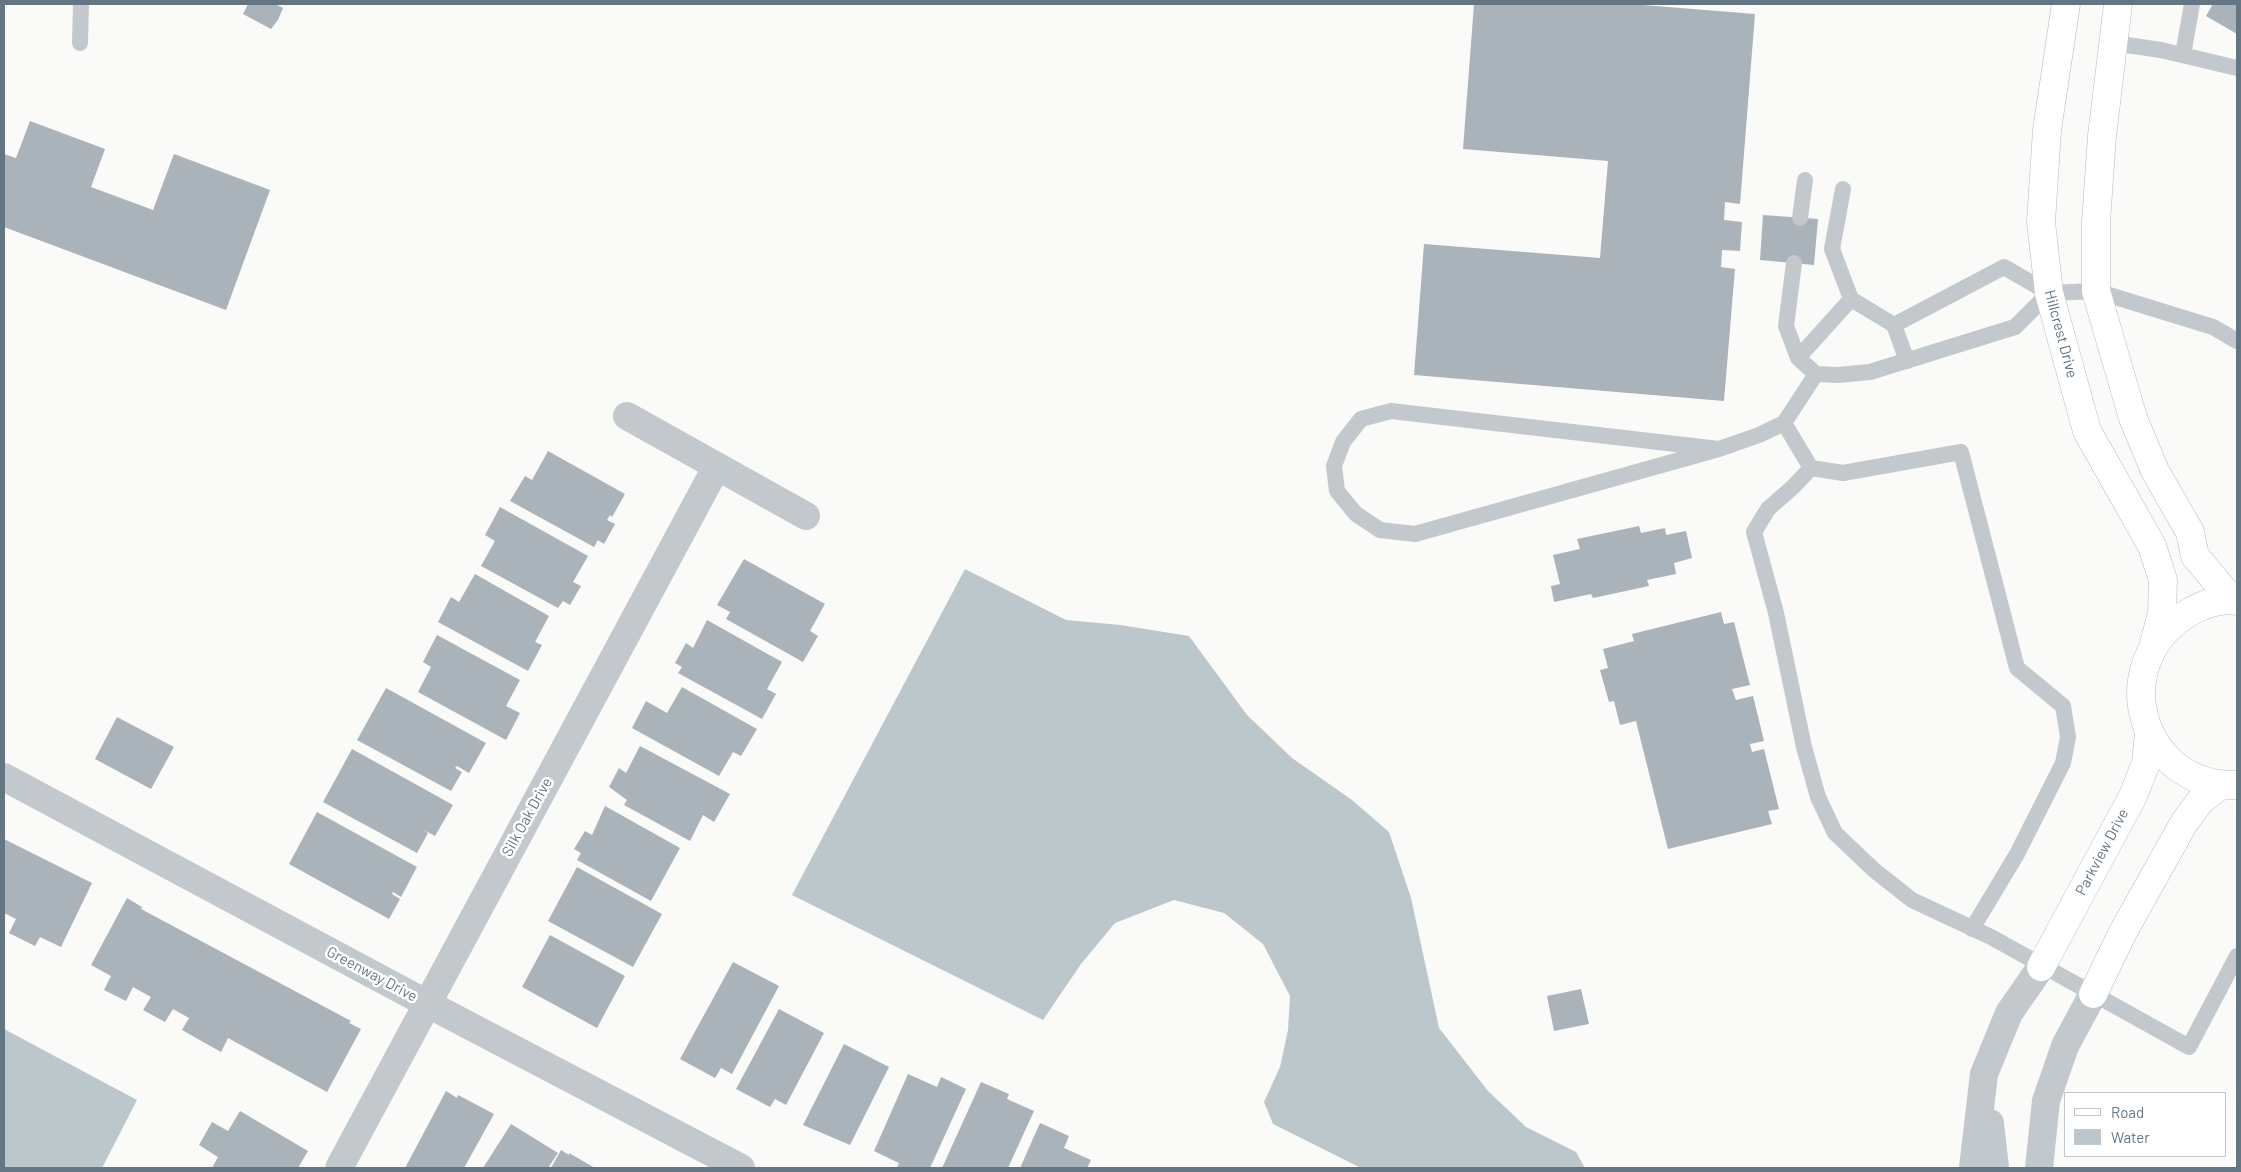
<!DOCTYPE html>
<style>
body{margin:0}
#map{position:relative;width:2241px;height:1172px;overflow:hidden;background:#fafaf8;font-family:Barlow,sans-serif}
canvas{display:block}
.frame{position:absolute;inset:0;border:5px solid #657683;pointer-events:none}
.legend{position:absolute;left:2064px;top:1092px;width:162px;height:65px;box-sizing:border-box;background:#fff;border:1px solid #c1c8cd;margin:0;padding:6px 9px;list-style:none;font-size:15px;color:#657683}
.legend li{display:flex;align-items:center;gap:10px;height:25px}
.legend b{width:25px;border:1px solid #c1c8cd}
</style>
<div id="map">
<canvas width="2241" height="1172"></canvas>
<div class="frame"></div>
<ul class="legend">
<li><b style="height:6px;background:#fff"></b>Road</li>
<li><b style="height:14px;background:#bbc7cb"></b>Water</li>
</ul>
</div>
<script>
const ctx = document.querySelector('canvas').getContext('2d');
ctx.lineJoin = 'round';
function fillPath(path, color) { ctx.fillStyle = color; ctx.fill(path, 'evenodd'); }
function strokePath(path, color, width, dash) { ctx.strokeStyle = color; ctx.lineWidth = width; ctx.lineCap = dash ? 'butt' : 'round'; ctx.setLineDash(dash || []); ctx.stroke(path); }
function label(font, color, halo, rows, align = 'center') {
  ctx.font = font + ' Barlow,sans-serif'; ctx.lineWidth = 5; ctx.setLineDash([]); ctx.textBaseline = 'middle'; ctx.strokeStyle = halo; ctx.fillStyle = color; for (const [text, x, y, turn = 0] of rows) {
    ctx.save(); ctx.translate(x, y); ctx.rotate((+turn || 0) * Math.PI / 180); ctx.textAlign = isNaN(turn) ? turn : align; if (halo) ctx.strokeText(text, 0, 0); ctx.fillText(text, 0, 0); ctx.restore();
  }
}
fillPath(new Path2D(`
 M 965,569 L 1066,620 L 1120,625 L 1189,636 L 1247,715 L 1292,758 L 1352,800 L 1389,832 L 1411,898 L 1439,1028 L 1488,1091 L 1526,1127 L 1576,1152 L 1585,1168 L 1361,1168 L 1273,1124 L 1264,1102 L 1280,1067 L 1288,1030 L 1290,996 L 1263,944 L 1224,913 L 1174,900 L 1115,923 L 1081,964 L 1043,1020 L 792,895 Z
 M 4,1029 L 137,1100 L 102,1168 L 4,1168 Z`), '#bbc7cb');
fillPath(new Path2D(`
 M 248,4 L 275,4 L 283,8 L 278,20 L 271,29 L 243,14 Z
 M 1474,4 L 1631,4 L 1755,14 L 1740,204 L 1725,202 L 1724,220 L 1742,222 L 1740,251 L 1722,250 L 1721,267 L 1735,269 L 1724,401 L 1414,375 L 1424,244 L 1600,258 L 1608,161 L 1463,149 Z
 M 2213,4 L 2237,4 L 2237,34 L 2206,16 Z
 M 30,121 L 105,149 L 91,187 L 153,210 L 174,154 L 270,190 L 226,310 L 4,227 L 4,154 L 16,158 Z
 M 1763,215 L 1818,219 L 1814,265 L 1760,260 Z
 M 548,451 L 625,494 L 612,517 L 610,515 L 607,520 L 615,524 L 604,544 L 598,540 L 594,547 L 510,501 L 525,476 L 532,480 Z
 M 500,507 L 588,556 L 573,582 L 581,586 L 570,605 L 563,601 L 558,608 L 481,566 L 495,541 L 485,535 Z
 M 1639,526 L 1641,533 L 1665,528 L 1666,535 L 1686,531 L 1692,558 L 1674,563 L 1676,574 L 1647,580 L 1649,586 L 1593,598 L 1591,594 L 1554,602 L 1551,586 L 1560,584 L 1553,555 L 1580,549 L 1577,539 Z
 M 744,559 L 825,604 L 810,631 L 818,636 L 803,662 L 726,619 L 730,612 L 717,605 Z
 M 475,574 L 549,616 L 535,642 L 542,645 L 528,671 L 438,622 L 451,597 L 459,602 Z
 M 1721,612 L 1724,624 L 1734,622 L 1750,685 L 1732,689 L 1736,700 L 1753,696 L 1764,741 L 1750,744 L 1752,752 L 1764,749 L 1779,809 L 1768,811 L 1772,824 L 1668,849 L 1636,721 L 1620,725 L 1614,701 L 1609,702 L 1600,670 L 1608,668 L 1603,649 L 1634,641 L 1632,634 Z
 M 707,620 L 782,662 L 767,689 L 776,694 L 762,719 L 678,673 L 682,667 L 675,663 L 686,643 L 693,648 Z
 M 437,635 L 520,680 L 506,706 L 520,713 L 506,740 L 418,692 L 431,667 L 423,662 Z
 M 682,687 L 757,729 L 741,756 L 733,752 L 719,776 L 632,728 L 646,701 L 667,713 Z
 M 386,688 L 486,743 L 469,773 L 457,766 L 455,768 L 462,772 L 451,791 L 357,740 Z
 M 117,717 L 174,747 L 151,789 L 95,759 Z
 M 640,746 L 730,794 L 714,822 L 703,815 L 690,841 L 624,805 L 627,800 L 609,787 L 619,768 L 626,773 Z
 M 352,749 L 453,805 L 435,836 L 422,829 L 428,833 L 417,853 L 323,802 Z
 M 605,806 L 680,848 L 651,901 L 577,860 L 581,853 L 574,849 L 585,831 L 592,835 Z
 M 317,812 L 417,867 L 401,897 L 393,892 L 392,894 L 400,899 L 389,919 L 289,864 Z
 M 4,839 L 92,883 L 61,947 L 40,937 L 35,946 L 9,933 L 16,919 L 4,913 Z
 M 577,867 L 662,914 L 633,967 L 548,921 Z
 M 127,898 L 142,907 L 141,909 L 351,1021 L 349,1023 L 361,1029 L 327,1092 L 228,1038 L 221,1052 L 182,1030 L 189,1018 L 173,1009 L 165,1022 L 143,1010 L 151,997 L 133,987 L 126,1001 L 104,990 L 111,976 L 91,965 Z
 M 550,935 L 625,976 L 597,1028 L 522,987 Z
 M 733,962 L 779,986 L 732,1074 L 721,1068 L 715,1078 L 680,1059 Z
 M 1581,989 L 1589,1024 L 1554,1031 L 1547,996 Z
 M 779,1009 L 824,1033 L 786,1105 L 775,1099 L 770,1107 L 736,1089 Z
 M 844,1044 L 889,1067 L 850,1145 L 803,1125 Z
 M 908,1074 L 937,1087 L 941,1077 L 966,1089 L 930,1168 L 897,1168 L 899,1163 L 874,1151 Z
 M 981,1082 L 1009,1094 L 1007,1099 L 1034,1111 L 1008,1168 L 942,1168 Z
 M 446,1091 L 457,1098 L 458,1095 L 494,1114 L 464,1168 L 405,1168 Z
 M 240,1111 L 308,1151 L 298,1168 L 212,1168 L 218,1157 L 199,1145 L 212,1122 L 228,1131 Z
 M 1040,1123 L 1069,1136 L 1064,1148 L 1091,1160 L 1087,1168 L 1020,1168 Z
 M 511,1124 L 558,1153 L 548,1168 L 483,1168 Z
 M 561,1150 L 569,1155 L 569,1153 L 595,1168 L 551,1168 Z`), '#aab3b9');
const secondary = new Path2D(`
 M 2066,4 L 2047,130 L 2041,222 L 2049,293 L 2087,431 L 2152,546 L 2163,580 L 2162,613 L 2154,644
 M 2118,4 L 2102,136 L 2096,222 L 2096,291 L 2133,418 L 2155,471 L 2190,532 L 2195,556 L 2232,600
 M 2237,601 C 2222,598 2203,604 2190,612 C 2104,661 2139,788 2237,785
 M 2041,967 L 2133,796 L 2146,763 L 2149,733
 M 2093,994 L 2123,932 L 2184,823 L 2201,800 L 2221,785`);
strokePath(secondary, '#b3babf', 29);
strokePath(new Path2D(`
 M 80,43 L 81,4
 M 2113,43 L 2161,50 L 2237,68
 M 2183,55 L 2192,4
 M 1843,189 L 1832,249 L 1851,299 L 1894,325 L 1907,361
 M 1800,218 L 1805,180
 M 1794,263 L 1786,326 L 1798,358 L 1816,374 L 1838,375 L 1870,372 L 2015,327 L 2049,293
 M 1894,325 L 2004,267 L 2049,293 L 2096,291 L 2213,327 L 2237,341
 M 1798,358 L 1851,299
 M 1784,423 L 1811,468
 M 1719,449 L 1391,411 L 1361,419 L 1343,442 L 1334,466 L 1337,491 L 1356,514 L 1380,530 L 1415,534 L 1719,449 L 1759,435 L 1784,423 L 1816,374
 M 1811,468 L 1793,487 L 1768,509 L 1754,532 L 1776,613 L 1804,747 L 1818,797 L 1835,833 L 1874,870 L 1912,900 L 1991,937 L 2189,1047 L 2237,956
 M 1811,468 L 1843,473 L 1961,452 L 2017,668 L 2063,706 L 2068,737 L 2063,763 L 2017,854 L 1972,929`), '#c3c8cc', 16);
strokePath(new Path2D(`
 M 627,416 L 806,516
 M 4,777 L 426,1003 L 741,1168
 M 1990,1123 L 1995,1168
 M 339,1168 L 717,466
 M 1973,1168 L 1984,1074 L 2009,1013 L 2041,967
 M 2039,1168 L 2046,1101 L 2065,1046 L 2093,994`), '#c3c8cc', 28);
strokePath(secondary, '#fff', 28);
label('15px', '#657683', '#fff', [
 ["Hillcrest Drive",2061,334,75],
 ["Silk Oak Drive",527,817,-61],
 ["Parkview Drive",2102,852,-62],
 ["Greenway Drive",372,974,28]
]);
</script>
